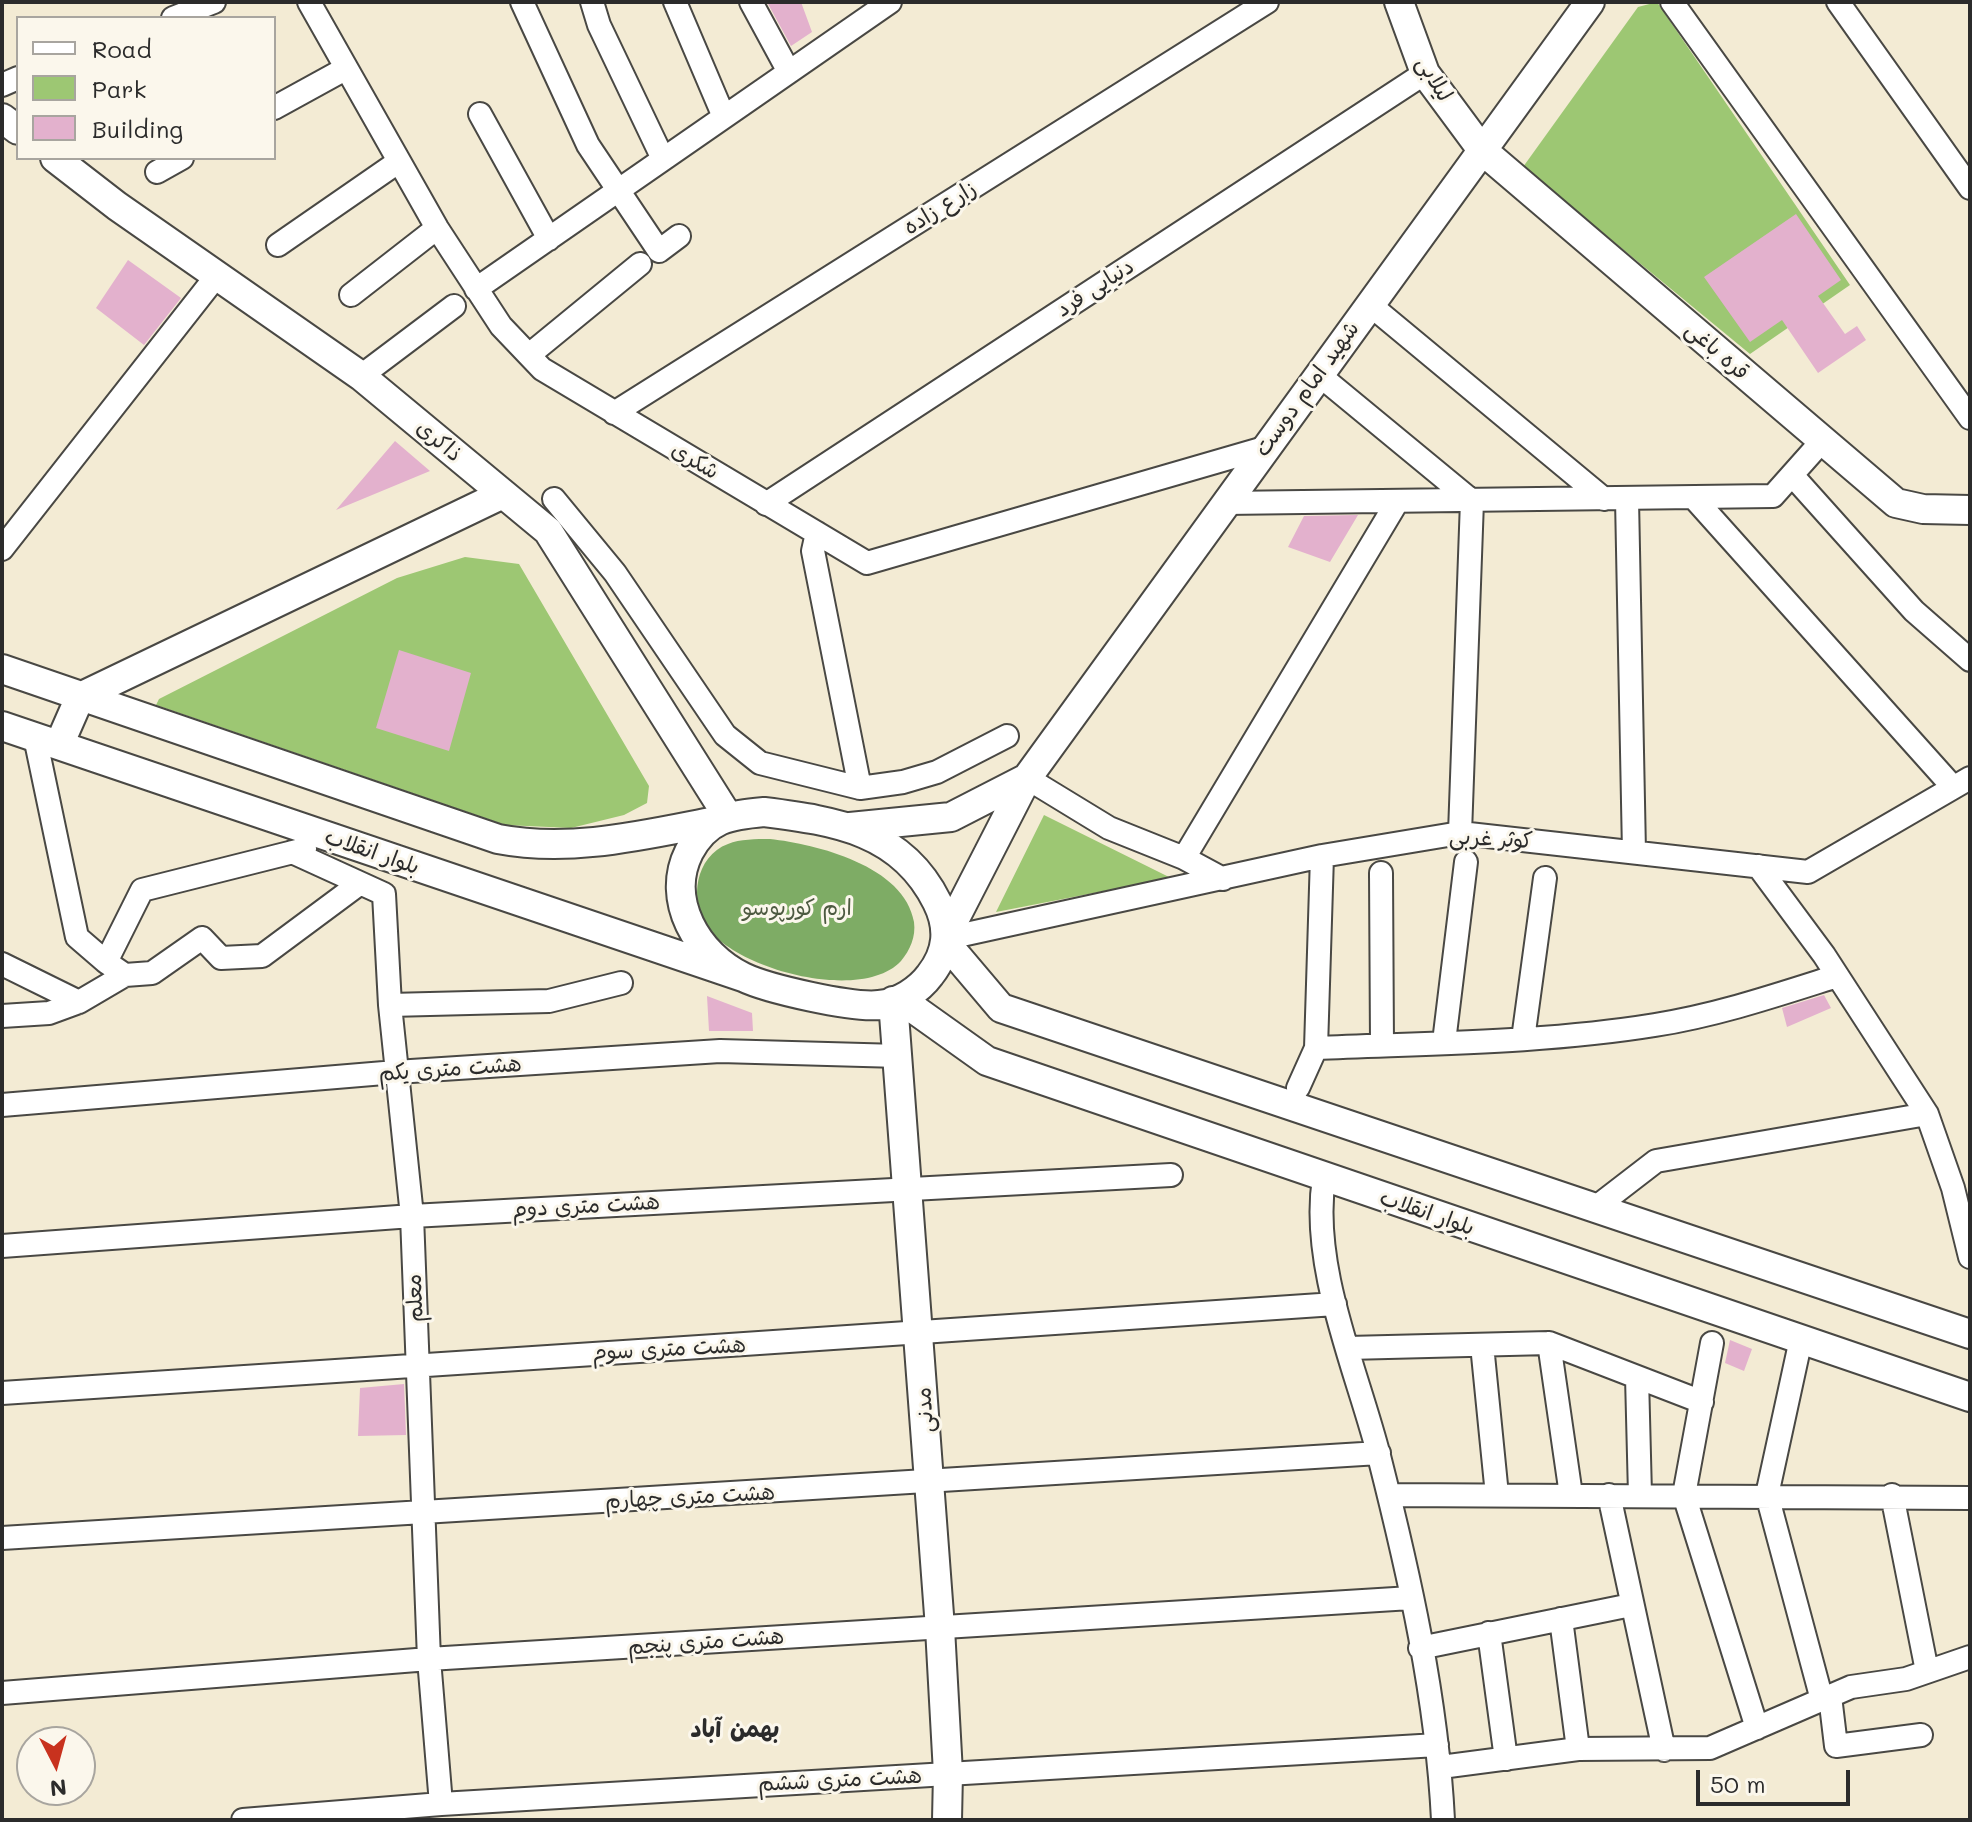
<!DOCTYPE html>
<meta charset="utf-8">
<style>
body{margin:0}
#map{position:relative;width:1972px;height:1822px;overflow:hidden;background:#f3ebd4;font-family:Mali,sans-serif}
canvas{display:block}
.frame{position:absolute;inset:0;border:4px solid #2b2b2b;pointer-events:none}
.legend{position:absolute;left:16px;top:16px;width:260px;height:144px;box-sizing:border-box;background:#fbf7ec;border:2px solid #a8a59f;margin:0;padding:10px 14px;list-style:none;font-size:24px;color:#2b2b2b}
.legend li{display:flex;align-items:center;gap:16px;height:40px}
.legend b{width:40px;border:2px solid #a8a59f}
.north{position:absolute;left:16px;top:1726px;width:80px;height:80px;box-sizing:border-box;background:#fbf7ec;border:2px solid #a8a59f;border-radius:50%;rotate:174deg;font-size:22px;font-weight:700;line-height:32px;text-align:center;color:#2b2b2b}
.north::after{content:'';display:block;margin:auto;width:28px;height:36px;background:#c8321e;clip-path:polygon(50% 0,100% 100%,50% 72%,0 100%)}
.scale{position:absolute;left:1696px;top:1770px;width:154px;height:36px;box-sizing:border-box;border:4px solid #2b2b2b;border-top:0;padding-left:10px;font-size:24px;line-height:28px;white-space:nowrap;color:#2b2b2b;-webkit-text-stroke:6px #fbf7ec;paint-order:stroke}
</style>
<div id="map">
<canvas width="1972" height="1822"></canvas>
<div class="frame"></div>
<ul class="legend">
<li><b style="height:10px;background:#fff"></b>Road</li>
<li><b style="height:22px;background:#9dc773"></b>Park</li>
<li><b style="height:22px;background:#e3b1cd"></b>Building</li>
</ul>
<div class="north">N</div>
<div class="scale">50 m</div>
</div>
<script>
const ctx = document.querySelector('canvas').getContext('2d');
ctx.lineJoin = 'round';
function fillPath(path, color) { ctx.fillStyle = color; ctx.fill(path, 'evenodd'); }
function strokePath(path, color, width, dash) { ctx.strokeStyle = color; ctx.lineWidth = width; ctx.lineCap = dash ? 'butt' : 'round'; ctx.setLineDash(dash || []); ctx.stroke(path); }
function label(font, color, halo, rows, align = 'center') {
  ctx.font = font + ' Mali,"Playpen Sans Arabic",sans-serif'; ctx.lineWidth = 6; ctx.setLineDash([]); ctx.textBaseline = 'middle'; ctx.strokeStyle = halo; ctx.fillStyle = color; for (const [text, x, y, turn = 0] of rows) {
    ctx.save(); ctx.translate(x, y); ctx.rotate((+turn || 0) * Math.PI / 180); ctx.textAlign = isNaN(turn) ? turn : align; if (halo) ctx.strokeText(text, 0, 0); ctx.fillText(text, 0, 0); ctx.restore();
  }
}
fillPath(new Path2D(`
 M 1657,2 L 1850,285 L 1750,354 L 1523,167 L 1638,7 Z
 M 465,557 L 519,564 L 649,786 L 647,803 L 624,815 L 571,828 L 505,825 L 156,705 L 159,699 L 397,578 Z
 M 1044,815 L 1171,878 L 996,912 Z`), '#9dc773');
fillPath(new Path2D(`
 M 770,839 C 816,844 905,866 914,922 C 916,937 910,950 901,961 C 862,1003 737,970 707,927 C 689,901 695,856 728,844 C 740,839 756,839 770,839 Z`), '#7eac65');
fillPath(new Path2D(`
 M 767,2 L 801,2 L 812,32 L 791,46 Z
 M 1796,214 L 1841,280 L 1818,296 L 1845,334 L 1857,326 L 1866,340 L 1818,373 L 1782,320 L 1750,342 L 1704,277 Z
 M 128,260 L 181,298 L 144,345 L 96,308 Z
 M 395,441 L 430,471 L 336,510 Z
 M 1358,515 L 1330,562 L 1288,547 L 1304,516 Z
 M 399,650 L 471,673 L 449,751 L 376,728 Z
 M 1824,995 L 1831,1008 L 1787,1027 L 1782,1008 Z
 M 707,996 L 752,1013 L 753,1031 L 709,1031 Z
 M 1730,1340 L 1752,1349 L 1744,1371 L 1725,1363 Z
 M 404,1384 L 406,1435 L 358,1436 L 360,1388 Z`), '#e3b1cd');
const minor = new Path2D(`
 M 309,2 L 437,228 L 501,326 L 542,369 L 867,563 L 1264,448
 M 522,2 L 588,145 L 659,251 L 679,236
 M 592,2 L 599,25 L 663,159
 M 675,2 L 724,117
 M 751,2 L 789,72
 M 1672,2 L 1970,418
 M 1838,2 L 1970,188
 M 173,18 L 214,2
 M 2,85 L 18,78
 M 274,108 L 345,69
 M 480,114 L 549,239
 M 157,172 L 182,158
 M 278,245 L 398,162
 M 476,289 L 890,2
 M 351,295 L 437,228
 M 1369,304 L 1604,499
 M 529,355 L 640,264
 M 1318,374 L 1472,501 L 1460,833
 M 361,376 L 454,306
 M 614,413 L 1267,2
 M 1792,475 L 1914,611 L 1970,660
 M 1694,498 L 1952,786
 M 554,499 L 615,573 L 725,735 L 760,763 L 860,788 L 903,782 L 937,772 L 1007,736
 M 1627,499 L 1634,852
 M 1225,503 L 1773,496 L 1822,441
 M 766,504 L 1425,73
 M 817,533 L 813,551 L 860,788
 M 2,549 L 218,274
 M 35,737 L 77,937 L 106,962
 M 1027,778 L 1109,828 L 1184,858 L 1223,879
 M 292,852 L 384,894 L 390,1005 L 412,1216 L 429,1659 L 441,1804
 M 1184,858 L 1397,502
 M 1758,866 L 1824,955 L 1927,1114 L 1953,1188 L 1970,1257
 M 1381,873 L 1382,1045
 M 948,938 L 1322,856 L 1460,833 L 1808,872 L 1970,778
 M 2,964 L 79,1002 L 125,975 L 106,962 L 142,890 L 305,849
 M 125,975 L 152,973 L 202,938 L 221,958 L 262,956 L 359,884
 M 390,1005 L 549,1001 L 621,983
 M 2,1016 L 49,1013 L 79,1002
 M 1523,1039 L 1545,878
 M 1444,1042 L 1466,862
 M 1316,1048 L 1322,856
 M 1298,1088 L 1316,1048 C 1429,1043 1544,1043 1655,1025 C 1718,1015 1777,995 1837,976
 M 2,1105 L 396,1072 L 720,1051 L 899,1056
 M 1324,1178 C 1310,1267 1357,1370 1379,1456 C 1409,1574 1437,1698 1443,1820
 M 1595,1208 L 1656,1161 L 1927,1114
 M 2,1246 L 412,1216 L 1171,1175
 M 1801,1339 L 1767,1495 L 1822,1700
 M 1549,1343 L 1571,1495
 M 1712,1343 L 1684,1495 L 1757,1728
 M 1482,1345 L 1497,1495
 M 1348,1348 L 1549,1343 L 1702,1402
 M 1637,1377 L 1640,1495
 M 2,1393 C 446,1361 891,1337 1335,1304
 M 1389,1495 L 1970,1498
 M 1609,1495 L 1664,1750
 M 1892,1495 L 1927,1671
 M 2,1538 L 1379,1453
 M 1561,1619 L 1578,1749
 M 1489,1633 L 1506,1759
 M 1420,1648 L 1631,1605
 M 2,1693 L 429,1659 L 1411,1598
 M 1830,1696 L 1836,1746 L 1921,1735
 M 1441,1767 L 1578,1749 L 1710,1748 L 1851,1687 L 1906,1679 L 1970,1657
 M 243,1820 L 441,1804 L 1437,1745`);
const major = new Path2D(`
 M 1399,2 L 1425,73 L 1482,150 L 1896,503 L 1923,509 L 1970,510
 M 2,118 L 18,130
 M 55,158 L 117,206 L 361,376 L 548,531 L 727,815
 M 2,669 L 498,839 C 571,853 643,835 716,821
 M 2,726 L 743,977
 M 59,745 L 80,697 L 503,494
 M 764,812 C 836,821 902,831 937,902 C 950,928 948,952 930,975 C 919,990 899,1003 879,1005 C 852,1008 768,989 743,977 C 697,955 665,900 689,852 C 707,818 730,815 764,812 Z
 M 850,827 L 951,817 L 1027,778
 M 947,934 L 1027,778 L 1590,2
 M 946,943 L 1001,1008 L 1970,1334
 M 900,999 L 987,1061 L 1970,1397
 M 893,1001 L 940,1628 L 948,1773 L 947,1820`);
strokePath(minor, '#494844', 26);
strokePath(major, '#494844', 32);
strokePath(minor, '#fff', 22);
strokePath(major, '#fff', 28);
label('22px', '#2b2b2b', '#fbf7ec', [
 ["لیلابی",1434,79,59],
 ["زارع زاده",940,208,-32],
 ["دنیایی فرد",1095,288,-33],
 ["قره باغی",1717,351,41],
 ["شهید امام دوست",1307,389,-54],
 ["ذاکری",439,441,40],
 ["شکری",695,461,31],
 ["کوثر غربی",1491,839,3],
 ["بلوار انقلاب",372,852,19],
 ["هشت متری یکم",450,1069,-4],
 ["هشت متری دوم",586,1206,-3],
 ["بلوار انقلاب",1427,1213,19],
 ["معلم",415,1298,-92],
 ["هشت متری سوم",669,1349,-3],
 ["مدنی",925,1410,-94],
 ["هشت متری چهارم",690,1497,-3],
 ["هشت متری پنجم",706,1642,-4],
 ["هشت متری ششم",840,1780,-3]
]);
label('22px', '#4d5a41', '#fbf7ec', [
 ["ارم کورپوسو",797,908]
]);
label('bold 24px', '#2b2b2b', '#fbf7ec', [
 ["بهمن آباد",735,1730]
]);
</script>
